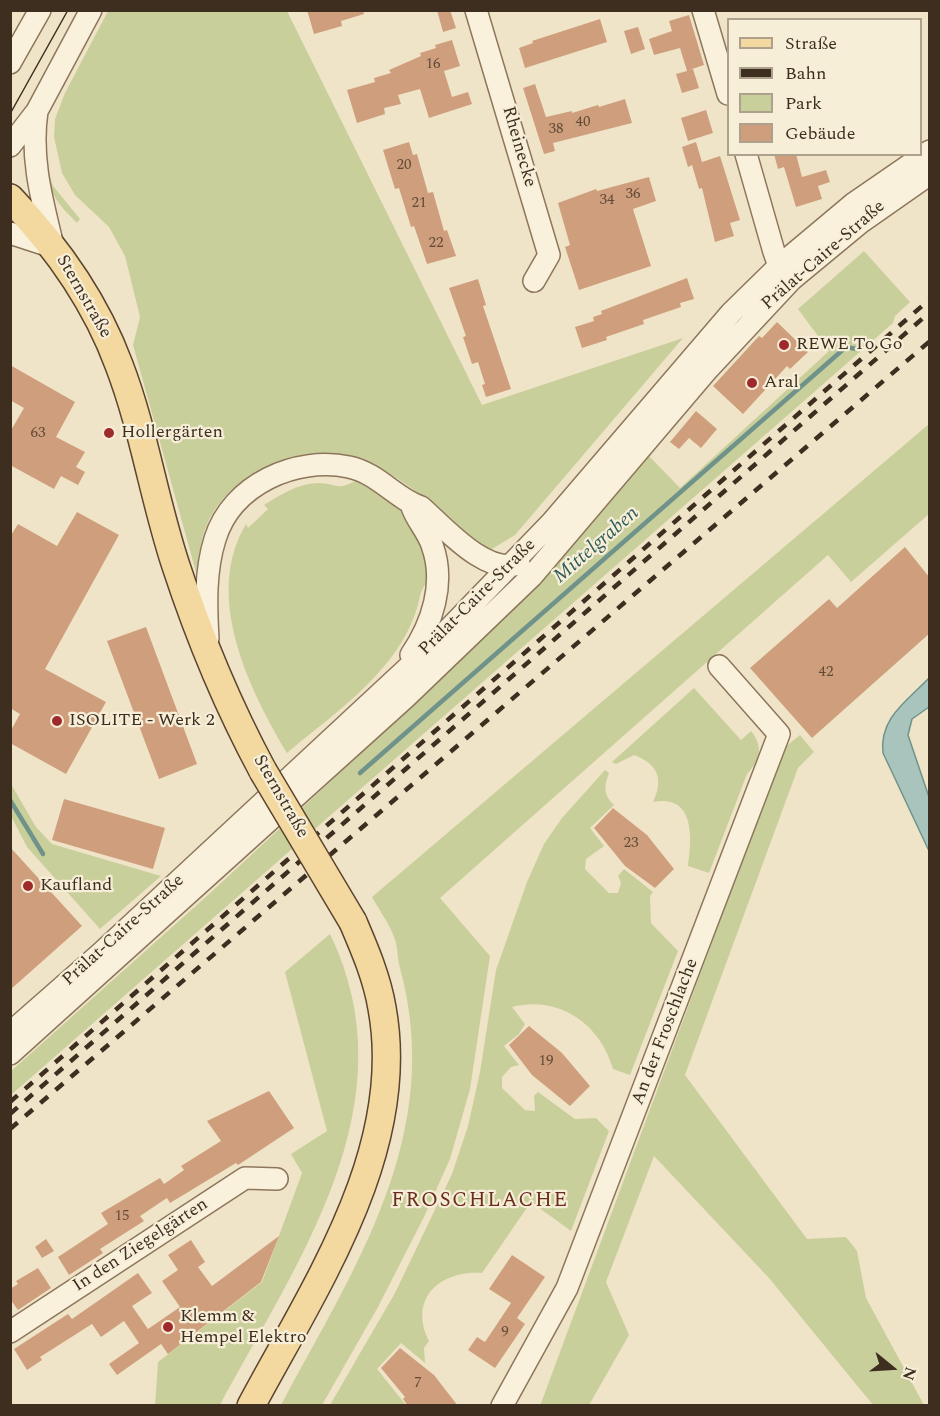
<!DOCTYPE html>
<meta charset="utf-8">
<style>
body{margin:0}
#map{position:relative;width:940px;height:1416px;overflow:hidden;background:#f0e4c8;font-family:Spectral,serif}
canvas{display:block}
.frame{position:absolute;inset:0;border:12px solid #3d2e20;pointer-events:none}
.legend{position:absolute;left:727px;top:18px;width:195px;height:138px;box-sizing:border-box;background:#f7eed8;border:2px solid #ada18e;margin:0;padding:8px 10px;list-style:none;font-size:18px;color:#3d2e20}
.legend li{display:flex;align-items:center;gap:12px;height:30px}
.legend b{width:30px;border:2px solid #ada18e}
.north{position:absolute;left:862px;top:1338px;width:60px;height:60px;-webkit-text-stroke:4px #f7eed8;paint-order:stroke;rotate:108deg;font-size:16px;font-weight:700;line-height:24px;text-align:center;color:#3d2e20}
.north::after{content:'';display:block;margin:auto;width:21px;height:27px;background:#3d2e20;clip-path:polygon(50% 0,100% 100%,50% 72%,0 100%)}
</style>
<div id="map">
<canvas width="940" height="1416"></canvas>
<div class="frame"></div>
<ul class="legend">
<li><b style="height:8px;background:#f3d9a0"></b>Straße</li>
<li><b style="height:8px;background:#3d2e20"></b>Bahn</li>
<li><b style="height:16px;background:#c9cf9b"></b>Park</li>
<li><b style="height:16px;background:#cf9f7d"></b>Gebäude</li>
</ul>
<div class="north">N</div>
</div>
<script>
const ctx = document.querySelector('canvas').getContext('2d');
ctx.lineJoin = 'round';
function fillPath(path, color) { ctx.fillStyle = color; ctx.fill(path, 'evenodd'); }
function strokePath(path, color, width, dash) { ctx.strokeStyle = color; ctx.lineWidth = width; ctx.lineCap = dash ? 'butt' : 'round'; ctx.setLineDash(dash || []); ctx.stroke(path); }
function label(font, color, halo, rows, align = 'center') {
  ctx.font = font + ' Spectral,serif'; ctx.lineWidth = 4.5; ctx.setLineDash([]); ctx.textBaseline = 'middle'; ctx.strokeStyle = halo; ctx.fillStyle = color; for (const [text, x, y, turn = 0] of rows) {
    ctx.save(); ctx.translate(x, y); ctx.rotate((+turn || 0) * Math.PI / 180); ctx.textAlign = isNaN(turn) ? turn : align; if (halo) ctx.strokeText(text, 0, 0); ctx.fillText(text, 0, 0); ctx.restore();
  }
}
fillPath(new Path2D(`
 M 108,11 L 287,11 L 482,405 L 683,338 L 515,535 L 487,552 C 451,522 415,484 371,464 C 317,438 246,462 214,511 C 202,528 200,551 196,572 L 133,345 L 140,317 L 125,256 L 109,227 L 75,195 L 62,173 L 54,137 L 55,119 L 65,93 Z
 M 47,169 L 53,186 L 80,219 L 77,223 C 59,205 49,195 47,169 Z
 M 864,251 L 910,302 L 895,316 L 893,323 L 11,1095 L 10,1072 L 208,895 L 441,679 L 560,554 L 647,454 L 680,488 L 829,351 L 798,309 Z
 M 929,424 L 929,514 L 851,582 L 828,555 L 440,898 L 490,956 L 470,1089 L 450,1159 L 424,1217 L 378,1307 L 322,1405 L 281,1405 C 356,1265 445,1134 400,968 C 397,958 398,946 394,937 C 389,923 379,910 372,897 Z
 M 357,480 C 382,489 402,508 414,530 C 421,543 429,564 427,579 C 426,584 421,590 420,596 C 406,666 338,710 287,753 C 249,689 203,596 246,524 L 248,528 L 268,509 L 264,505 C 280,495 297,484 317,483 C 338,483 335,492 357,480 Z
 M 694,688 L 741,740 L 751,731 C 764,747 760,760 747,774 L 709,873 L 688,866 C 692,838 695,794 653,802 C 664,779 658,764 634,755 L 616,764 L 612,762 Z
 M 800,735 L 814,752 L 798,768 L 685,1075 L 807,1239 L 846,1237 L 857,1251 L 866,1298 L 924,1405 L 873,1405 L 769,1278 L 654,1156 L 606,1282 L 629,1335 L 589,1405 L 540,1406 L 784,748 Z
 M 605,770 L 609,773 C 604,787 603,794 614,805 L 590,828 L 604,846 L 586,859 L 585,869 L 609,893 L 618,893 L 621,883 L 618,876 L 624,869 L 653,892 L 650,896 L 651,923 L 678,951 L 630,1075 L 613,1069 C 600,1024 559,995 512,1007 L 525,1024 L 519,1034 L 504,1046 L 519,1065 L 511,1067 L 502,1077 L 502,1088 L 525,1110 L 535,1111 L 534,1096 L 538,1092 L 575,1119 L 596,1118 L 609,1131 L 571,1231 L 531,1202 L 482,1273 C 440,1270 408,1299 429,1341 L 424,1348 L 425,1363 L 401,1343 L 377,1369 L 406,1405 L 330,1405 L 395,1293 L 452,1174 L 468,1126 L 480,1072 L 496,970 L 527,882 L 544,844 L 562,818 Z
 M 11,784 L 36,827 L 52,844 L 161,876 L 100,929 L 27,847 L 11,816 Z
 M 330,934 C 412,1103 298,1260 220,1405 L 155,1406 L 158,1362 L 262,1282 L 302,1173 L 291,1154 L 327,1131 L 285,972 Z`), '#c9cf9b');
const water = new Path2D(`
 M 929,678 L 929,707 L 912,719 L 908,735 L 929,797 L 929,851 L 883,753 C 879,718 907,701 929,678 Z`);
fillPath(water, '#a9c4bc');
strokePath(water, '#6f938a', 1.5);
strokePath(new Path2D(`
 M 360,773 L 846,347 L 856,349
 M 10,800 L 43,854`), '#6f938a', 4.5);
fillPath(new Path2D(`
 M 307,10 L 363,10 L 364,14 L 341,21 L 342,26 L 314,34 Z
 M 437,10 L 450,10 L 456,28 L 443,32 Z
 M 689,15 L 704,65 L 689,70 L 693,69 L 699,88 L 682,93 L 676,74 L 687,71 L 680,48 L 654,55 L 649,39 L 672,31 L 669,21 Z
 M 600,19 L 607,42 L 525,68 L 519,48 L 533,43 L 532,41 Z
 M 638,27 L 645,49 L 631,54 L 624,31 Z
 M 452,40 L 460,66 L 444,71 L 452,97 L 468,92 L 472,104 L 429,118 L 420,89 L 398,95 L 401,104 L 384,108 L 385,114 L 357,123 L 347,90 L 375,82 L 374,78 L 391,73 L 389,70 L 421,56 L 420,53 L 436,48 L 435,45 Z
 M 535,84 L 546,117 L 572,111 L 572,113 L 598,105 L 599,107 L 625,99 L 632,123 L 553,143 L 555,151 L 544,154 L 523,88 Z
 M 706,110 L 713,133 L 688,141 L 681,118 Z
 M 409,142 L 413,155 L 417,154 L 428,193 L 433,192 L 444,231 L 447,230 L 456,256 L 427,264 L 414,226 L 411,227 L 399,188 L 395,189 L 383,150 Z
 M 696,142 L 702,162 L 720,156 L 740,220 L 730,223 L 734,236 L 715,242 L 702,188 L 699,189 L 692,165 L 688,167 L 682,147 Z
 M 774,154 L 796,154 L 802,177 L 826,170 L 830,182 L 818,186 L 822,199 L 796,207 L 784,167 L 778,169 Z
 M 649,177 L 656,201 L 633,209 L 651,266 L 579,290 L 565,247 L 570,245 L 558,203 L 596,189 L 597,191 Z
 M 687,278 L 694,299 L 680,303 L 681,307 L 643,320 L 644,324 L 606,337 L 607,340 L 582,348 L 575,327 L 594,321 L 593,317 L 602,314 L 601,311 Z
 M 478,279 L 486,305 L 483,306 L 511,389 L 486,397 L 482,385 L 485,384 L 478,362 L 472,364 L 463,337 L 466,336 L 449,288 Z
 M 777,322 L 808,352 L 790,369 L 787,366 L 743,414 L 713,386 L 759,336 L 762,338 Z
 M 10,365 L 75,402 L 56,437 L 85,452 L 76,467 L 85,472 L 78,485 L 61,476 L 54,489 L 10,465 L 10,432 L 24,408 L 10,400 Z
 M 696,411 L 717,429 L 701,448 L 689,438 L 679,449 L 670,442 Z
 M 77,512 L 119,535 L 45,669 L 106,702 L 66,774 L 10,743 L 10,732 L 20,714 L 10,708 L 10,537 L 18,524 L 57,546 Z
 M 905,547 L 930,578 L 930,633 L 812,738 L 750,668 L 829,599 L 837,608 Z
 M 146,627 L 197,764 L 159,779 L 107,641 Z
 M 64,799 L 165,828 L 153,869 L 52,840 Z
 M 613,808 L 647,835 L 674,869 L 655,888 L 625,866 L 594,828 Z
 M 10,847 L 82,926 L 10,990 Z
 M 529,1026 L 562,1053 L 590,1086 L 570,1106 L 532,1075 L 509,1045 Z
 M 269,1091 L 294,1128 L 238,1165 L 236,1163 L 170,1203 L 167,1198 L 140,1216 L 144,1221 L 100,1249 L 103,1253 L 69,1275 L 58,1257 L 108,1224 L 101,1213 L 160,1178 L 164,1184 L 184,1170 L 181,1166 L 221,1141 L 207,1121 Z
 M 279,1236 L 261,1282 L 168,1354 L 161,1344 L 117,1375 L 109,1364 L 139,1343 L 124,1321 L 101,1337 L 92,1324 L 40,1357 L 42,1360 L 27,1370 L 14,1349 L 68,1314 L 72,1319 L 138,1273 L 152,1293 L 132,1306 L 148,1329 L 180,1307 L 162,1281 L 178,1270 L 168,1255 L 191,1240 L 205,1262 L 198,1267 L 212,1286 Z
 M 46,1239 L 54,1251 L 42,1258 L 35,1247 Z
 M 512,1255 L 545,1277 L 517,1318 L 525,1324 L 495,1368 L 468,1350 L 477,1337 L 485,1342 L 511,1303 L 489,1289 Z
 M 38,1268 L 51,1288 L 18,1310 L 10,1299 L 10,1289 L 18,1284 L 16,1281 Z
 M 400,1348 L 434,1375 L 458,1406 L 408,1406 L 403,1399 L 405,1397 L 381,1368 Z`), '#cf9f7d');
const minor = new Path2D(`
 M 476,10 L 549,255 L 534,281
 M 703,10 L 728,94
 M 10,63 L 40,10
 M 37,111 C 30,158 42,200 53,246
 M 10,146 L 37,111 L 91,10
 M 746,154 L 774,252 L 779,266 L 787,275
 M 10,233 L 53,247
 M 208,639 C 206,605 205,571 215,539 C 232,484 296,456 349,467 C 378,473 396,499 421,507 C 444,527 486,576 519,564
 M 411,655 C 432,624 446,583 432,545 C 427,530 415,519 411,504
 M 10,1033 L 100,954 L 441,637 L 552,522 L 731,313 L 779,266 L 853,204 L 930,151
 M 10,1054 L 406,697 L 532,576 L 708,369 L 791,280 L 860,223 L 930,174
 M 10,1332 L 245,1178 L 277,1179
 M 502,1406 L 567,1288 L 779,734 L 719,666`);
const major = new Path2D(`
 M 10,198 C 56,246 96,303 119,365 C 144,430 154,500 176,566 C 199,636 228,706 263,771
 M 251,1406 C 315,1286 408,1150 382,1008 C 377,978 365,950 353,922`);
strokePath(minor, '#8d765c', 24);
strokePath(major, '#5b4430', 30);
strokePath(minor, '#faf1dc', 21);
strokePath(major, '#f3d9a0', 27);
strokePath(new Path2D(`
 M 10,114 L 68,10`), '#3d2e20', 1.5);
strokePath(new Path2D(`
 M 10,1102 L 930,299
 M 10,1114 L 930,312
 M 10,1129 L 930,341`), '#3d2e20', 4.5, [10, 10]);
const majorBridge = new Path2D(`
 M 263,771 L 353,922`);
strokePath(majorBridge, '#5b4430', 30, []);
strokePath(majorBridge, '#f3d9a0', 27);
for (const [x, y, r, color] of [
 [784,345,6,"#9e2a2b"],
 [752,383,6,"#9e2a2b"],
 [109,433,6,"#9e2a2b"],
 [57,721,6,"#9e2a2b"],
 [28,886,6,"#9e2a2b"],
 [168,1327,6,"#9e2a2b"]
]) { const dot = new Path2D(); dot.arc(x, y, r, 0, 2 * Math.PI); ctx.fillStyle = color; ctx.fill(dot); strokePath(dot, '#f7eed8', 2); }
label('15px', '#624a37', null, [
 ["16",433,65],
 ["40",583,123],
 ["38",556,130],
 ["20",404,166],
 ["36",633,195],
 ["34",607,201],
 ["21",419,204],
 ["22",436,244],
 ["63",38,434],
 ["42",826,673],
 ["23",631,844],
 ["19",546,1062],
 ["15",122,1217],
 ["9",505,1333],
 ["7",418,1384]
]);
label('18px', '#3d2e20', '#f7eed8', [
 ["Rheinecke",518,147,74],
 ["Prälat-Caire-Straße",824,256,-41],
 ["Sternstraße",83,297,60],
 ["Prälat-Caire-Straße",478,598,-45],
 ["Sternstraße",280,797,60],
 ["Prälat-Caire-Straße",124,931,-42],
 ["An der Froschlache",666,1032,-69],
 ["In den Ziegelgärten",141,1246,-33]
]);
label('18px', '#3d2e20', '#f7eed8', [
 ["REWE To Go",796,345],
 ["Aral",764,383],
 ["Hollergärten",121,433],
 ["ISOLITE - Werk 2",69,721],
 ["Kaufland",40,886],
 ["Klemm &",180,1317],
 ["Hempel Elektro",180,1338]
], 'left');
label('italic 20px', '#2f5d5a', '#f7eed8', [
 ["Mittelgraben",597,546,-41]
]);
ctx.letterSpacing = '1.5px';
label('21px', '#6b2e1e', '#f7eed8', [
 ["FROSCHLACHE",480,1202]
]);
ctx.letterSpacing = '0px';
</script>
